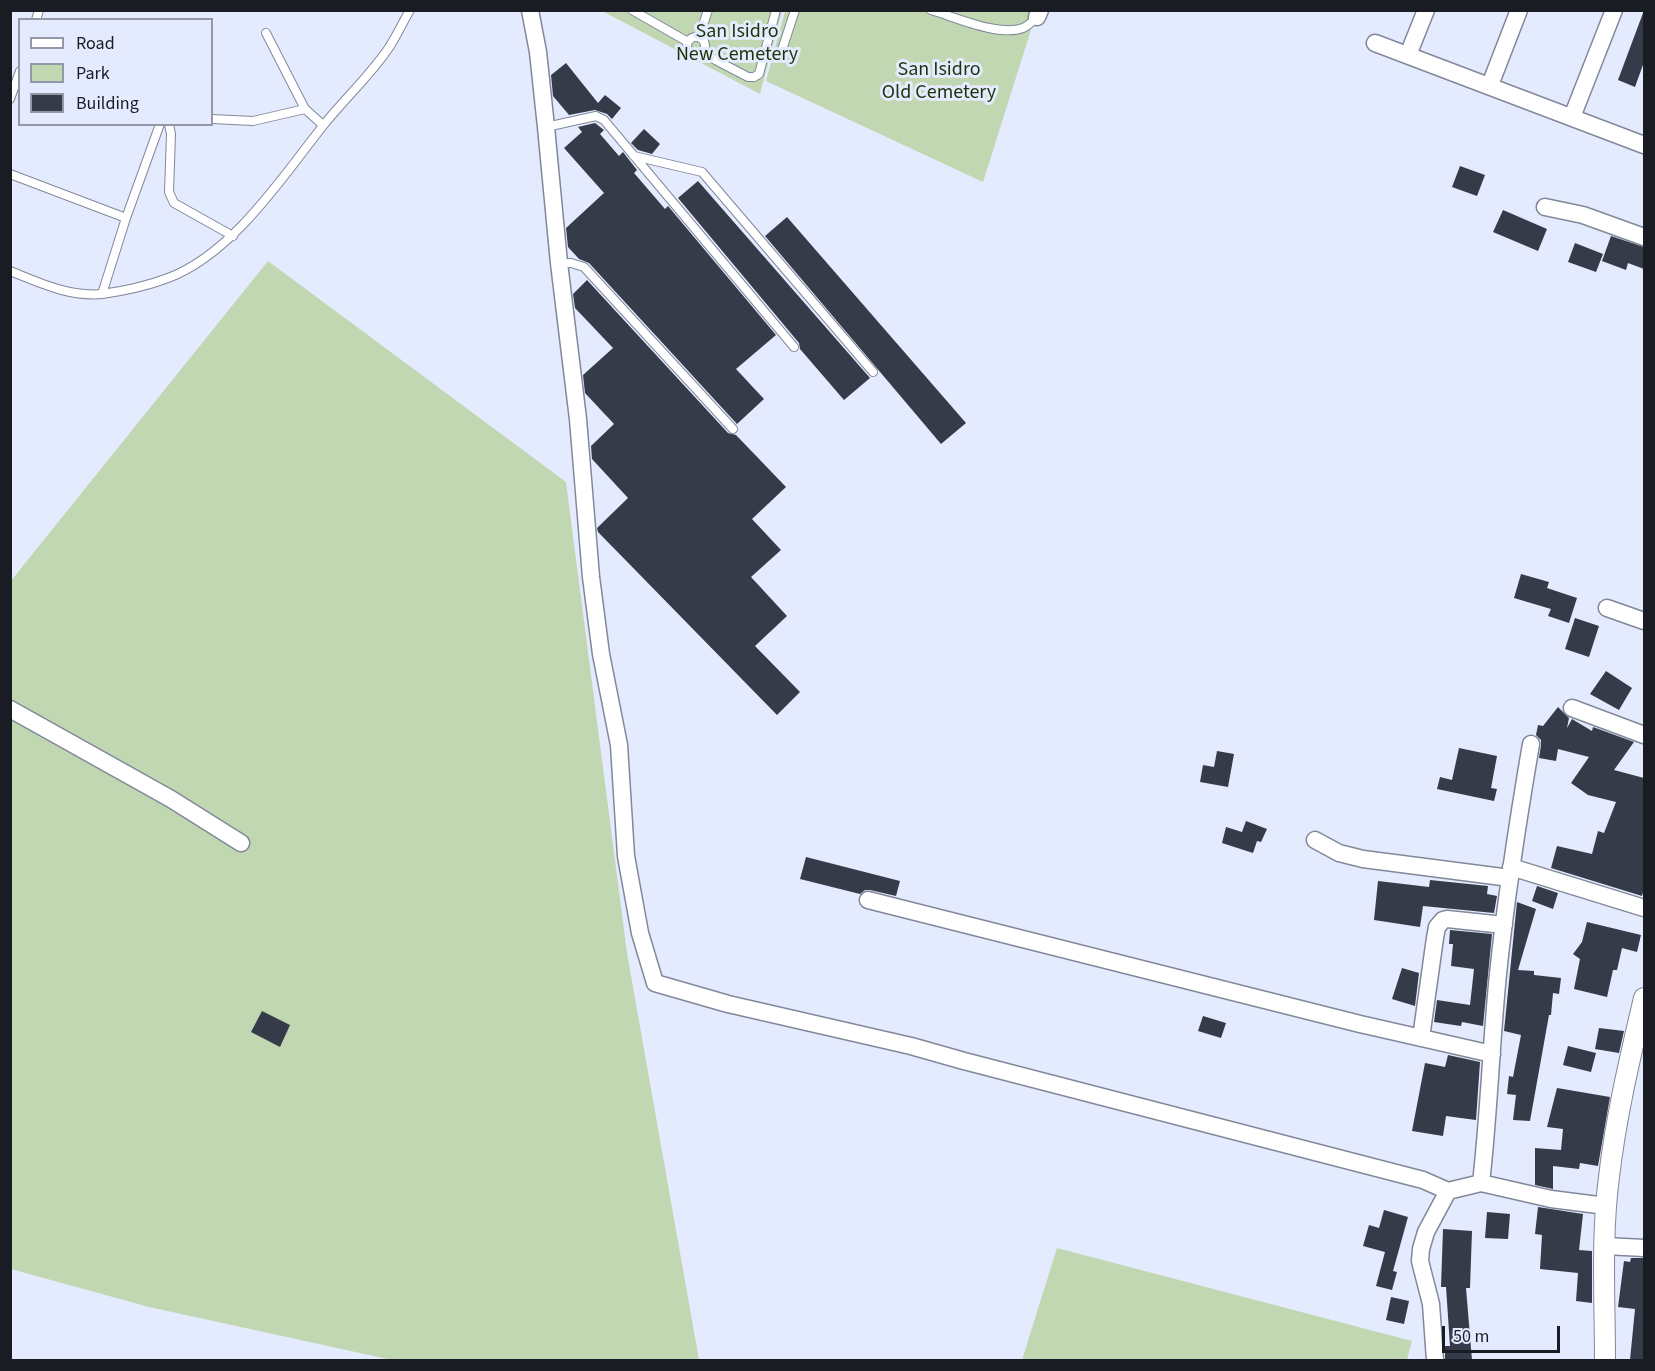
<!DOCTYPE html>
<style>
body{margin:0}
#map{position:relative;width:1655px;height:1371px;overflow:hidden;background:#e4ebfe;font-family:"Source Sans 3",sans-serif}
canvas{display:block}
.frame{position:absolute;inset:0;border:12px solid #191c22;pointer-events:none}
.legend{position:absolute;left:18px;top:18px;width:195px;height:108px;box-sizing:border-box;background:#e4ebfe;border:2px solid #9398a6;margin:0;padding:8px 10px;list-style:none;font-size:18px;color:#191c22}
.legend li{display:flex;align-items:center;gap:12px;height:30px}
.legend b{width:30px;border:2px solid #9398a6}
.scale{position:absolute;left:1442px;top:1326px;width:118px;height:27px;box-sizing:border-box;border:3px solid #191c22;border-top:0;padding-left:8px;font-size:18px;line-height:21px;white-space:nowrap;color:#191c22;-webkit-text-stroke:4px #e4ebfe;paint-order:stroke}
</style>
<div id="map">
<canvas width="1655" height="1371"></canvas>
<div class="frame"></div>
<ul class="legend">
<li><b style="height:8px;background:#fff"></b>Road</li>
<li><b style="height:16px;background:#c1d7b2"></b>Park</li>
<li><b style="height:16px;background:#353b49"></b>Building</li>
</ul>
<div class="scale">50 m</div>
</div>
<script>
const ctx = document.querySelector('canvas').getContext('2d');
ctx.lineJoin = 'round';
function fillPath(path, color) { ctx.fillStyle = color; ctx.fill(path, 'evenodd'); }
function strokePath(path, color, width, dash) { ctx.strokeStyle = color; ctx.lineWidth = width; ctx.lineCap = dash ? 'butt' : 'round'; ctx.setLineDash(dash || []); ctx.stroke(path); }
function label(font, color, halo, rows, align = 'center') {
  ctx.font = font + ' "Source Sans 3",sans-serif'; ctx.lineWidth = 6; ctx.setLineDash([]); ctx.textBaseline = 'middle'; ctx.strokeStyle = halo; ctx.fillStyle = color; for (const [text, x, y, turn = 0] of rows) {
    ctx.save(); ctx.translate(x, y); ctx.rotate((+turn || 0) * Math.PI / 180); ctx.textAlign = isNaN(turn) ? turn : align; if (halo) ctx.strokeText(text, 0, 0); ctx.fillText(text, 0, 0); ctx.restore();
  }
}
fillPath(new Path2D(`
 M 602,11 L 782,11 L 760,94 Z
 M 785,11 L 1037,11 L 983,182 L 766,81 Z
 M 268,261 L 566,482 L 627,953 L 699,1360 L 392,1360 L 149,1307 L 11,1269 L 10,582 Z
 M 1057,1248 L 1412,1341 L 1407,1360 L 1022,1360 Z`), '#c1d7b2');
fillPath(new Path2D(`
 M 1643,13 L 1644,62 L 1635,87 L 1618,80 Z
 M 566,63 L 598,103 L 605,95 L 621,108 L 612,119 L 607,114 L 595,110 L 569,115 L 553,96 L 551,75 Z
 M 595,123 L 604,130 L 600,134 L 619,156 L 623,152 L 637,170 L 634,173 L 665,209 L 668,206 L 776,335 L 736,369 L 764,399 L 737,424 L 589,263 L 579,259 L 568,247 L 566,228 L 604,193 L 564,148 L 582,132 L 578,127 Z
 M 644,129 L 660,144 L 652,154 L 638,150 L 631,143 Z
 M 1460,166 L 1485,175 L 1477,196 L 1452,187 Z
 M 698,181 L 870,378 L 844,400 L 800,349 L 799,343 L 678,198 Z
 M 1503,210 L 1547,229 L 1538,251 L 1493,232 Z
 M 787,217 L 966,423 L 941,444 L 765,236 Z
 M 1611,236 L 1644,247 L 1644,269 L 1628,263 L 1626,270 L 1602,261 Z
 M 1575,243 L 1603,254 L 1596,272 L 1568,262 Z
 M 587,280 L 728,433 L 736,435 L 786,487 L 752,519 L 781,550 L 751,577 L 787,616 L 755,646 L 800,692 L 777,715 L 598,532 L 597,528 L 628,498 L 592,459 L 591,446 L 614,424 L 585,393 L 583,375 L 613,348 L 575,308 L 573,294 Z
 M 1521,574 L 1549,582 L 1547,588 L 1577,598 L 1569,623 L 1548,616 L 1551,609 L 1514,598 Z
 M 1575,618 L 1599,626 L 1589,657 L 1565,649 Z
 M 1606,671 L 1632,688 L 1619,710 L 1590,694 Z
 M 1558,707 L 1569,718 L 1567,728 L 1572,719 L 1592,731 L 1593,727 L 1634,742 L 1614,770 L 1644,778 L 1644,889 L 1642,896 L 1551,868 L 1557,846 L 1592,854 L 1598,831 L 1604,833 L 1616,802 L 1588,795 L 1571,783 L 1589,757 L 1558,749 L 1556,761 L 1539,758 L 1541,745 L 1541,740 L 1536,735 L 1538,725 L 1543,726 Z
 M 1459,748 L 1497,756 L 1491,788 L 1497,789 L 1494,801 L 1437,789 L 1440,777 L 1452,780 Z
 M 1217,751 L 1234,754 L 1228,787 L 1200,782 L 1203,765 L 1214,767 Z
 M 1246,821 L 1267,829 L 1261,842 L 1257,841 L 1253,853 L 1222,843 L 1226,827 L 1242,832 Z
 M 806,857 L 900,881 L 896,896 L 870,890 L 865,890 L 860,894 L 800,879 Z
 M 1430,880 L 1488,886 L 1487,894 L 1497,896 L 1494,913 L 1423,906 L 1420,927 L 1374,920 L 1378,881 L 1429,887 Z
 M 1537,886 L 1558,893 L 1553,909 L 1532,901 Z
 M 1517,902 L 1536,909 L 1518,970 L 1534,971 L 1534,975 L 1561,978 L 1559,994 L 1553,993 L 1551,1015 L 1549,1015 L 1530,1121 L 1513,1120 L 1516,1095 L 1507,1094 L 1509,1076 L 1513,1077 L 1521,1035 L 1504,1031 Z
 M 1587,922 L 1641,935 L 1637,952 L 1622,948 L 1617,970 L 1613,970 L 1607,997 L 1574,989 L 1580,959 L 1573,954 L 1582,942 Z
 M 1450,930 L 1492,934 L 1483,1026 L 1462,1022 L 1461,1026 L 1434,1022 L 1437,1000 L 1470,1005 L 1474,969 L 1451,966 L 1453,944 L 1449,944 Z
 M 1402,968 L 1419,973 L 1415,1006 L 1392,999 Z
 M 262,1011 L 290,1025 L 280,1047 L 251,1032 Z
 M 1203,1016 L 1226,1023 L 1221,1038 L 1198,1031 Z
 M 1599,1028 L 1624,1031 L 1619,1053 L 1595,1049 Z
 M 1568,1046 L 1596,1053 L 1591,1072 L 1563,1065 Z
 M 1448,1055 L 1480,1062 L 1476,1120 L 1446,1116 L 1443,1136 L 1412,1131 L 1425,1063 L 1445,1067 Z
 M 1557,1088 L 1610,1097 L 1598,1166 L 1580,1163 L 1579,1169 L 1553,1166 L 1553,1189 L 1535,1185 L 1535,1148 L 1561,1150 L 1563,1129 L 1547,1127 Z
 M 1538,1207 L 1583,1214 L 1579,1250 L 1592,1251 L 1592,1303 L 1576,1301 L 1578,1273 L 1540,1269 L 1542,1235 L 1535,1234 Z
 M 1384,1210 L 1408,1217 L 1393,1271 L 1397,1272 L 1392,1290 L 1376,1286 L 1385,1252 L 1363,1246 L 1369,1225 L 1379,1228 Z
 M 1487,1212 L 1510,1214 L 1508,1239 L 1485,1238 Z
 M 1443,1229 L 1472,1231 L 1470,1288 L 1466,1288 L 1472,1360 L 1445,1360 L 1445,1346 L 1450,1346 L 1446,1287 L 1441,1287 Z
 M 1631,1258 L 1644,1258 L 1644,1360 L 1630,1360 L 1635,1309 L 1618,1307 L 1624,1261 L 1630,1262 Z
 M 1391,1297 L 1409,1301 L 1404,1324 L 1386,1320 Z`), '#353b49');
const service = new Path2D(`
 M 632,10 L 688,42
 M 931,10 C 955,17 999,37 1023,28 C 1028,26 1033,21 1037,17
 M 36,20 L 39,10
 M 266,33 L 305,109 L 323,125
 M687 46a9 9 0 1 1 18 0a9 9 0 1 1-18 0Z
 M 699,37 L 708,10
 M 702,53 L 748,77 L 754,77 L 759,74 L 776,10
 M 781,53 L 795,10
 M 10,99 L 20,71
 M 212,119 L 253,121 L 305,109
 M 169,124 L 171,134 L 169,192 L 174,203 L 233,236
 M 546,127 L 596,116 L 604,120 L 794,347
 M 634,156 L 702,172 L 873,372
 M 10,174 L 126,218
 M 559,263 L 571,263 L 584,267 L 733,429
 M 10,271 C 40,283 69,297 102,294 L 126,218 L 160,124
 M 102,294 C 124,291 147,286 168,278 C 232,254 281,179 322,127 C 344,99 371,75 390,46 C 397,35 403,22 410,10`);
const minor = new Path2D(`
 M 530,10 L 538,52 L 546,127 L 559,263 L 578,419 L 591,577 L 601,654 L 619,745 L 626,856 L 640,933 L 655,983 L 728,1004 L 911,1046 L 964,1061 L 1423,1180 L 1448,1191 L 1481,1183 L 1551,1199 L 1606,1206
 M 1037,17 L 1040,10
 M 1375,43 L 1644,145
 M 1408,55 L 1426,10
 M 1490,85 L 1519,10
 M 1572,117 L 1614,10
 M 1545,207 L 1583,215 L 1644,237
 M 1607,608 L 1644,621
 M 1572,708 L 1644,735
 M 10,709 L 171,799 L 241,843
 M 1315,840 L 1339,853 L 1363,859 L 1510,878
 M 1511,867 L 1644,908
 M 868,900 L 1360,1024 L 1492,1054
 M 1421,1038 L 1435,938 L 1437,927 L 1443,920 L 1447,919 L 1504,925
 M 1481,1183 C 1489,1114 1491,1044 1498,974 C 1506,897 1518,820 1531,744
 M 1605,1246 L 1644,1248
 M 1435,1360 L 1431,1304 L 1420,1261 L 1421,1249 L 1426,1232 L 1448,1191`);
const tertiary = new Path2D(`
 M 1605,1360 C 1605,1300 1601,1238 1609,1177 C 1616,1116 1630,1058 1644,998`);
strokePath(service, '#818899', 10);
strokePath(minor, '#818899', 19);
strokePath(tertiary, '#818899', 22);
strokePath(service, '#fff', 8);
strokePath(minor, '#fff', 16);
strokePath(tertiary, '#fff', 20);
label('20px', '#1d3208', '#e4ebfe', [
 ["San Isidro",737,33],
 ["New Cemetery",737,56],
 ["San Isidro",939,71],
 ["Old Cemetery",939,94]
]);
</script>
